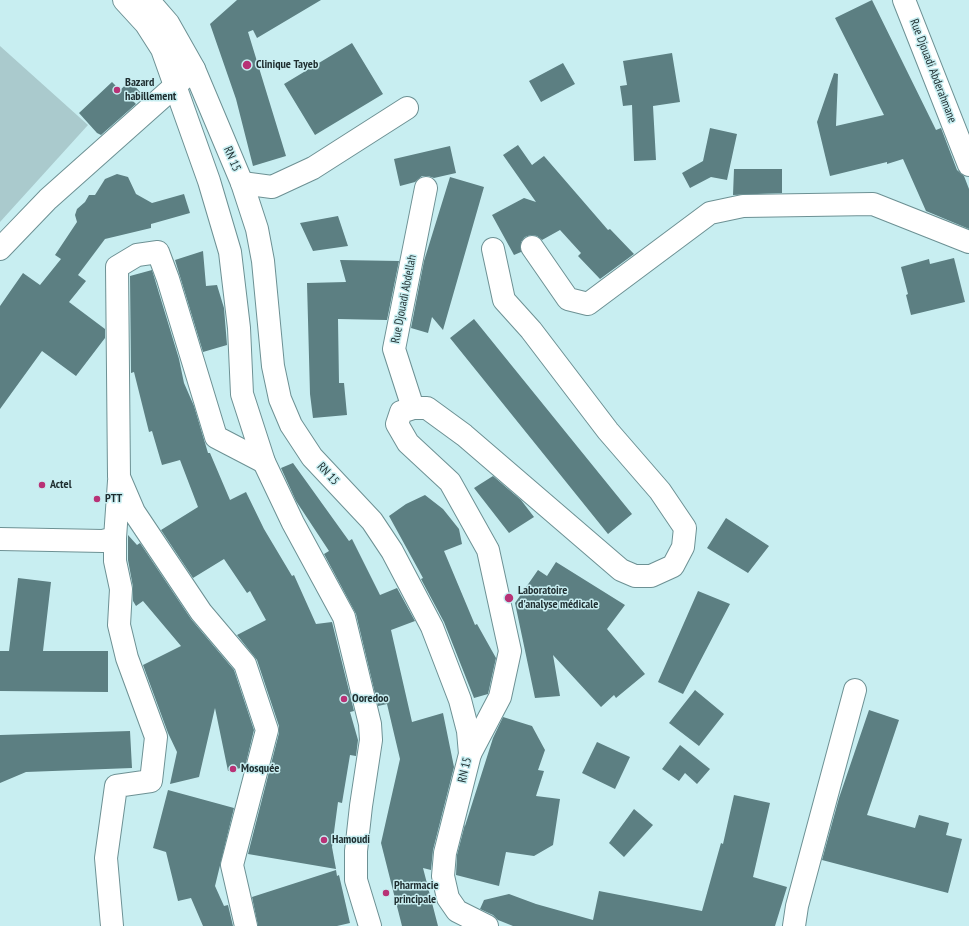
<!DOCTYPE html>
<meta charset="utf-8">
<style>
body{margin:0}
canvas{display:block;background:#c8eef1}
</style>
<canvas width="969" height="926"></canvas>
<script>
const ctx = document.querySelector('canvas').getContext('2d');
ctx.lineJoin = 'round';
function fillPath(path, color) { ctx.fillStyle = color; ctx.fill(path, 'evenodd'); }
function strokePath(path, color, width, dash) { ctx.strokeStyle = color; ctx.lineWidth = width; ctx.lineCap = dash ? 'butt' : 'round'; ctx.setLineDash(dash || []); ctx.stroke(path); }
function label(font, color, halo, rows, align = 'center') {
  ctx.font = font + ' "PT Sans Narrow",sans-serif'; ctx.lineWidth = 3; ctx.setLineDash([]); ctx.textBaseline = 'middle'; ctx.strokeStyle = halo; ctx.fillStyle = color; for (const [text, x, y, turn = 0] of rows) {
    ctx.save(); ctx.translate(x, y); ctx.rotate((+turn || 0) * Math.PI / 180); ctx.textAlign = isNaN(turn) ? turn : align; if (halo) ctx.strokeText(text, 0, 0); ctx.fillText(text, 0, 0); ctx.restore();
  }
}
fillPath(new Path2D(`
 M 0,46 L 88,125 L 0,222 Z`), '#aacacd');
fillPath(new Path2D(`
 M 237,0 L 321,0 L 257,38 L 253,30 L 248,32 L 286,156 L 253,166 L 236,99 L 210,24 Z
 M 872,0 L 936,130 L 941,128 L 957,170 L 964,176 L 969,189 L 969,229 L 926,211 L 903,159 L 887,164 L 887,162 L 830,176 L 817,122 L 834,73 L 838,74 L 836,126 L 884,115 L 835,18 Z
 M 352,43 L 383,94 L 315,135 L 284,84 Z
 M 672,53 L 680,102 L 653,106 L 656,160 L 634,161 L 632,105 L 623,106 L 620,86 L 627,85 L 623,61 Z
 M 563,63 L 575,84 L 541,102 L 529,81 Z
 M 130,81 L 141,93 L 133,101 L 136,104 L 101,135 L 97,133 L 79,113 L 112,82 L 120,90 Z
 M 710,128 L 737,134 L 727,180 L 711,177 L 690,188 L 682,173 L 703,161 Z
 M 518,145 L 532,165 L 544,156 L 608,230 L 610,229 L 634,254 L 600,279 L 578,256 L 581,253 L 560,230 L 542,240 L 537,236 L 531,235 L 525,237 L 521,242 L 521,252 L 514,255 L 492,215 L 524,198 L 536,202 L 503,155 Z
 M 450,146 L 456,173 L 434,178 L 428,176 L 422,176 L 415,182 L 400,186 L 394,159 Z
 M 734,169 L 782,169 L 782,193 L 733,195 Z
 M 117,174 L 128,177 L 136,194 L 152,203 L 184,194 L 190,213 L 151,224 L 151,228 L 105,239 L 78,275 L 86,281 L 69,302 L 105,329 L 105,338 L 76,376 L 42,351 L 0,409 L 0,306 L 23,273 L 40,285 L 61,259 L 55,255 L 77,222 L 75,215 L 77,209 L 85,202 L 89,195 L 95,195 L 105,179 Z
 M 450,177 L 484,187 L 443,330 L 432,317 L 428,333 L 411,328 L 424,261 Z
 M 338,216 L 348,246 L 313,251 L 300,223 Z
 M 203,251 L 206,286 L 217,285 L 224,308 L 227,345 L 203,352 L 175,260 Z
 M 954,258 L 965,302 L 911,315 L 906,295 L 908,294 L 901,267 L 929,259 L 930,264 Z
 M 340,260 L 399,261 L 387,320 L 338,319 L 339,383 L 344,383 L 347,415 L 313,418 L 310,394 L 307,283 L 346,282 Z
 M 152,270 L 179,359 L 184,383 L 194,406 L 208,453 L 210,453 L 230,500 L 246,492 L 264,529 L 292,576 L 294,575 L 316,624 L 332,622 L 354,711 L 350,712 L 358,740 L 356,756 L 350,755 L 342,803 L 338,802 L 332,847 L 336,869 L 248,854 L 279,733 L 279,726 L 257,660 L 237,635 L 266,620 L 250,591 L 247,593 L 224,559 L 193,578 L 161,530 L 198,507 L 180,460 L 162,465 L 152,431 L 149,432 L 134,372 L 131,373 L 130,276 Z
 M 474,319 L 632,514 L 608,534 L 450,338 Z
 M 293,463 L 349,541 L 352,539 L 380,595 L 397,588 L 415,621 L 391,630 L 412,722 L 443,713 L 454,767 L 433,850 L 431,870 L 423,868 L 438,926 L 402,926 L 381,843 L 400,759 L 387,704 L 378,706 L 356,614 L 324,554 L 329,551 L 296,501 L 281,468 Z
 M 493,476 L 521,500 L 534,517 L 509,533 L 474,488 Z
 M 425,495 L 443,509 L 459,529 L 462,544 L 444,551 L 475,625 L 477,624 L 496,658 L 488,694 L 474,698 L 444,622 L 421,579 L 423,578 L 389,516 L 406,504 Z
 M 726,518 L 769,546 L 748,573 L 707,548 Z
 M 128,535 L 137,545 L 140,543 L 191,619 L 234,670 L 254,730 L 245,767 L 228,771 L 215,708 L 199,777 L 170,784 L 177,752 L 168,733 L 143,665 L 181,646 L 143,601 L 136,606 L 133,601 L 133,587 L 128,560 Z
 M 556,562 L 625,605 L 607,629 L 645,674 L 616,698 L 614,695 L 601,707 L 553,655 L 560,696 L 535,698 L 515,603 L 538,570 L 547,576 Z
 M 18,578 L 51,582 L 43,651 L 108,651 L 108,692 L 0,691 L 0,651 L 9,651 Z
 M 698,591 L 730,604 L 683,694 L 658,682 Z
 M 695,690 L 724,714 L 699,746 L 669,723 Z
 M 869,710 L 899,720 L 867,815 L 915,828 L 919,815 L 949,823 L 946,835 L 962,839 L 948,893 L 822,860 L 839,798 Z
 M 503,717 L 532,726 L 545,750 L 538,770 L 544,771 L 536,796 L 560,799 L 553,845 L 534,856 L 506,852 L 499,886 L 456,875 L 457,855 L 465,824 L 465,826 L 493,738 Z
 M 130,731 L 132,768 L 26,772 L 0,783 L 0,735 Z
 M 597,742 L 630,757 L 615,789 L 582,773 Z
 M 680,745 L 710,769 L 697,784 L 685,773 L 679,781 L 662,769 Z
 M 168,790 L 234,808 L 215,886 L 224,906 L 228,905 L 233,926 L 203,926 L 191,898 L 178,901 L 166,852 L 153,848 Z
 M 734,795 L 770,803 L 753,877 L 787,887 L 775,926 L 513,926 L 498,920 L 493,915 L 480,909 L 484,900 L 509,894 L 536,904 L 593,920 L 599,891 L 702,911 L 721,843 L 723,844 Z
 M 634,809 L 653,825 L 624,857 L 609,843 Z
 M 336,870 L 337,876 L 339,875 L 350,923 L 337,926 L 258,926 L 252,897 Z`), '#5c7f82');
const street = new Path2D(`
 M 904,0 L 969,165
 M 242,183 L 272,187 L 313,168 L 407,108
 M 532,247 L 568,299 L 588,304 L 710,213 L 743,206 L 873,204 L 969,242
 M 413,408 L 394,349 L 426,188
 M 0,539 L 103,541 L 115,538
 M 470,754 L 500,697 L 510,651 L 488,550 L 450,482 L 408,443 L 397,424 L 401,412 L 413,408 L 427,408 L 464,435 L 621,570 L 635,576 L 651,576 L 673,566 L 683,547 L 685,528 L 660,491 L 608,431 L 531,330 L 504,300 L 493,249
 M 112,926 L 106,858 L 116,786 L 151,781 L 156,737 L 127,658 L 119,625 L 121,589 L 115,561 L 115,538 L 119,481
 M 246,926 L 232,865 L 267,730 L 245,664 L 201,612 L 134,512 L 119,477 L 117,267 L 137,255 L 158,252 L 168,279 L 216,437 L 264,462
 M 794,926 L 797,906 L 855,690`);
const secondary = new Path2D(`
 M 0,249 L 48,199 L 194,69`);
const primary = new Path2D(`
 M 124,0 L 146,24 L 162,49 L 209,181 L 230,252 L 239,328 L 242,394 L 264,462 L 293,523 L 344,617 L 370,724 L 371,740 L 361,806 L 356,851 L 356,880 L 370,926
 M 148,0 L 168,23 L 194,69 L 242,183 L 257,229 L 263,261 L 273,366 L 280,399 L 291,425 L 312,457 L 372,521 L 392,551 L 432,627 L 460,700 L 468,731 L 470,754 L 445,853 L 443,876 L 448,898 L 457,911 L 487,926`);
strokePath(street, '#6d9194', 24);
strokePath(secondary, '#6d9194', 24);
strokePath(primary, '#6d9194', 24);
strokePath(street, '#fff', 22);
strokePath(secondary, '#fff', 22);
strokePath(primary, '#fff', 22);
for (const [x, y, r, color] of [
 [247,65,5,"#b83276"],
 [117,90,4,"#b83276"],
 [42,485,4,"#b83276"],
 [97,499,4,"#b83276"],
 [509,598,5,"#b83276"],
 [344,699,4,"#b83276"],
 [233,769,4,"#b83276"],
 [324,840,4,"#b83276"],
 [386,893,4,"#b83276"]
]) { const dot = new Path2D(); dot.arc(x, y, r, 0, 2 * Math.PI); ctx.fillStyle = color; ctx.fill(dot); strokePath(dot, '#c8eef1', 1.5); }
label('bold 12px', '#1e2d2f', '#c8eef1', [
 ["Clinique Tayeb",256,65],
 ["Bazard",125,83],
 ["habillement",125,97],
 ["Actel",50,485],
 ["PTT",105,499],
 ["Laboratoire",518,591],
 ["d'analyse médicale",518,605],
 ["Ooredoo",352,699],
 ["Mosquée",241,769],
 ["Hamoudi",332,840],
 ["Pharmacie",394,886],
 ["principale",394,900]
], 'left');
label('12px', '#1e2d2f', '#c8eef1', [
 ["Rue Djouadi Abderahmane",933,71,69],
 ["RN 15",232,159,67],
 ["Rue Djouadi Abdellah",404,299,-79],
 ["RN 15",328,474,47],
 ["RN 15",465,770,-77]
]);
</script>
